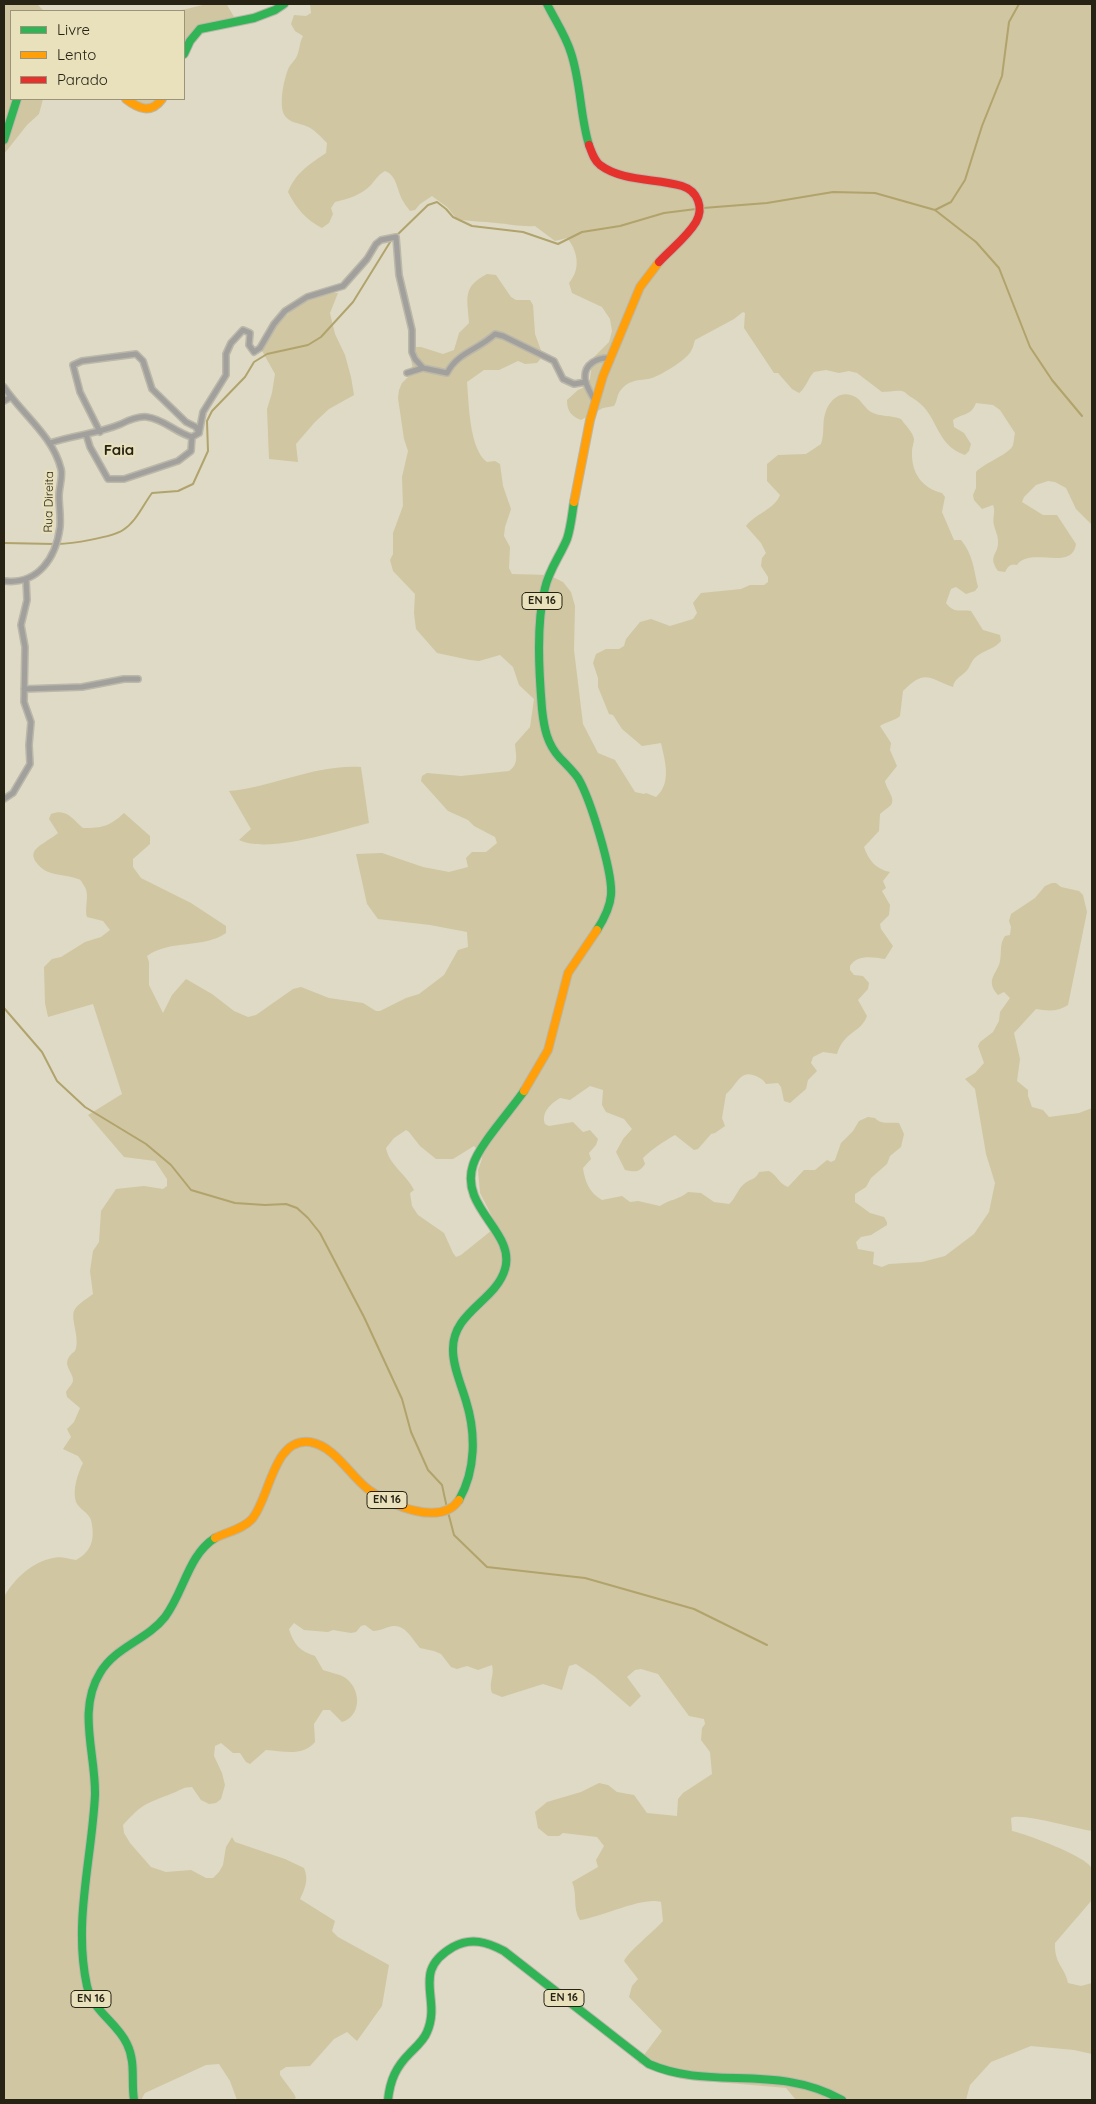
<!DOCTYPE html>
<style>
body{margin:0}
#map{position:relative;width:1096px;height:2104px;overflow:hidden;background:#dedac6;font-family:Quicksand,sans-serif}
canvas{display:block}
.frame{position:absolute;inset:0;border:5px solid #262315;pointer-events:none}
.legend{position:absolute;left:10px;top:10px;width:175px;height:90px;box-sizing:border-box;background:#e9e0bc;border:1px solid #9b9479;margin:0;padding:6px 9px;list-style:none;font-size:15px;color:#262315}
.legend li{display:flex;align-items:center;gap:10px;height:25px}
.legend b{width:25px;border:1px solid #9b9479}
</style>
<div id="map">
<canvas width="1096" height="2104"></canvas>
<div class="frame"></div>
<ul class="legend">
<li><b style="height:6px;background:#30b455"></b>Livre</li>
<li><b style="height:6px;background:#ff9f0a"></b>Lento</li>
<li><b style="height:6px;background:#e5322d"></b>Parado</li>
</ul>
</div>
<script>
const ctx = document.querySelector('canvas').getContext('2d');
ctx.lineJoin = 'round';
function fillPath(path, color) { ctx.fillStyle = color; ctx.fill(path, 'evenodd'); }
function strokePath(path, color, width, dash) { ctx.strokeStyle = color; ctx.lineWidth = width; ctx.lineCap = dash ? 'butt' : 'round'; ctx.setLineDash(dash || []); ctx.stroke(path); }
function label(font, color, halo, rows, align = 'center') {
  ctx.font = font + ' Quicksand,sans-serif'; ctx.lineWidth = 4.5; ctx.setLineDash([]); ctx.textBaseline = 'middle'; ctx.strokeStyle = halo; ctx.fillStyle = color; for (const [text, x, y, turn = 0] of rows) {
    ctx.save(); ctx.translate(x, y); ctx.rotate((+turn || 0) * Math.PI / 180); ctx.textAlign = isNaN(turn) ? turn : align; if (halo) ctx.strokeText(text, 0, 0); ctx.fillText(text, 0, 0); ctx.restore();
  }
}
fillPath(new Path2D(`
 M 4,4 L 37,4 L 44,11 L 11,11 L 11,99 L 43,99 L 39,114 L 27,125 L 4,154 Z
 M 207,4 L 227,5 L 236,20 C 211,23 197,21 184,46 L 184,11 L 167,11 L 182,10 Z
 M 310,4 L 1092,4 L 1092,525 L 1076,509 L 1066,488 L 1055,482 L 1048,481 L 1036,485 L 1024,497 L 1022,502 L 1043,515 L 1057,515 L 1076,544 C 1072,572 1030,546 1017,565 C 1011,563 1008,566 1005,572 L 998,571 C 987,555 999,555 998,541 C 998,535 995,530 994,525 C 992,518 996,512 993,505 L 982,509 L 974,500 L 973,495 L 976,488 L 976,472 C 984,463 1010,454 1013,445 C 1014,441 1014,437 1015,433 L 1000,410 L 993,405 L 976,403 C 971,416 963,413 953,420 L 954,427 L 964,433 L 971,444 L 969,451 L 965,455 C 933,444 940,413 911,397 C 907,395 906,392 902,391 C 896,390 888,392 882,392 L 857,373 L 849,371 L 839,373 L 826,370 L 814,372 C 808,378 806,388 799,393 L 792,389 L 778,373 L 774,373 L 744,328 L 745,313 L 743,312 L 734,319 L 695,340 C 694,343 693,348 691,351 C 687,360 657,378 648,379 C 637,380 627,381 620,391 C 617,395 617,402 614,406 L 603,408 L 581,420 C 571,416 567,411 567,400 L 578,390 L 589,385 L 593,358 L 609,342 L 612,331 L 610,319 L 602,307 L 572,293 L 569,283 C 581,269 578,251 567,238 L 555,241 L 535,226 C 521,227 510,224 496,223 C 483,221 470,222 457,219 L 447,207 L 432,196 L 420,204 L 415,210 L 410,211 C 408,208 405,205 403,201 C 397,191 397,175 385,171 C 378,175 376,179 371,185 C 361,195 348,199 335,202 L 331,208 L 333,214 L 329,223 L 322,228 C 306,220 296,208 288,192 C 296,172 310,164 326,153 L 327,143 C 321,137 314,129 306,126 C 299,123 290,123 285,116 C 278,106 284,78 289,67 C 291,64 294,61 296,58 C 300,51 299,43 303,36 L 295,31 L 291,24 L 294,15 L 306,16 L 311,13 Z
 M 130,99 L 156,99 L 153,105 L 145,108 Z
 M 487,274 L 496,275 L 511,297 L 516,300 L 530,300 L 533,305 L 535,334 L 543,356 L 537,363 L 525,364 L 518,361 L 499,370 L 484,370 L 467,382 C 469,403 469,449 487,462 L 495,461 L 500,464 L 503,486 L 511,509 L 505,527 L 504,536 L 510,547 L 509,568 L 512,574 L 549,575 L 563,582 L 571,592 L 575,606 L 574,650 L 583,724 L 598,753 L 615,760 L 635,792 L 644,794 L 646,793 L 656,797 C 672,783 665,761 661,743 L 642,746 L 622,729 L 613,715 L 609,714 L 598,687 L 598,678 L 593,663 L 596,654 L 606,649 L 619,649 L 624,646 L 626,639 L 640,622 L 651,619 L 670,626 L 693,619 L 697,613 L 693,603 L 701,593 L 741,589 L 750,585 L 764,585 L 768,582 L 768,577 L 761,566 L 762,558 L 766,553 L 761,543 L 746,526 C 755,514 775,509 780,495 L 767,481 L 767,464 L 778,455 L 806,454 L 821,444 C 825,432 822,423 825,414 C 829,399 842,388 857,398 C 862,402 865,408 871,412 C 880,417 891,415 901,419 C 905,425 913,432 914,439 C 914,443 912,447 912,451 C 911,473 922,488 942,493 L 945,497 L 942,512 L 954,540 L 961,540 C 973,554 974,571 978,587 L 975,591 L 966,594 L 956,587 L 951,589 L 946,603 C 954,614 960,609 971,611 L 983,630 L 1000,635 L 1001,641 C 994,649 985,650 977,656 C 972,660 971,664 968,669 C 963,676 954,678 953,687 C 928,678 925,669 903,691 L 900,716 C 894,721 888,721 880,726 L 891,743 L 890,750 L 897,766 L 885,781 C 886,789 896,798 891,805 C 888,808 883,811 880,814 L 879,831 L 864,847 C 869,861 876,869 890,872 L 883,881 L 886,888 L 882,891 L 890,905 L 889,915 L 880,924 L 881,929 L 893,946 L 885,959 C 873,957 857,954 850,966 L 850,970 L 854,975 L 863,976 L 869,983 L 868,989 L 858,1000 L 867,1016 C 861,1033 844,1031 837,1054 L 823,1052 L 813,1057 L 811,1063 L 817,1071 L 808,1080 L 806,1089 L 790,1103 L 784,1101 L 781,1087 L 778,1083 L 766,1084 C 763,1079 759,1077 753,1075 C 739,1071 736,1087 726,1094 L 722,1118 L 725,1126 L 715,1133 L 711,1134 L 698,1149 L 694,1150 L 675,1135 C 663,1142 653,1148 643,1158 L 645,1164 C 639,1173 635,1172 625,1170 L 616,1152 L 623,1139 L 632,1129 L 624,1119 L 606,1112 L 602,1105 L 603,1090 L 590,1086 L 570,1100 L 560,1098 C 550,1104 541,1113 545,1124 L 549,1126 L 573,1122 L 583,1132 L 590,1130 L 598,1139 L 596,1145 L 589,1153 L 591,1159 L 583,1168 C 585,1183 590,1193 602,1200 L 622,1196 L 630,1202 L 638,1201 L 660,1206 C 670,1199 679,1200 688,1192 L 701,1193 L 714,1202 L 729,1204 C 736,1198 737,1190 744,1184 C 749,1179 756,1180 759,1172 L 769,1171 C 777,1175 779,1184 788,1187 L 804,1170 L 815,1170 L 827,1160 L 831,1162 L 835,1160 L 841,1143 L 853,1131 L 859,1121 L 868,1117 L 875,1118 C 881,1125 891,1122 899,1123 L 904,1134 L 901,1147 L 890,1156 L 887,1164 L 871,1178 L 866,1187 L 855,1194 L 855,1202 L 870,1213 L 884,1217 L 887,1222 L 887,1225 L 871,1235 L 861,1237 L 856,1242 L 858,1249 L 874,1252 L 873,1264 L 882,1267 L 889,1264 L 922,1262 L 945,1256 L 974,1234 L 989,1212 L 995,1183 L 986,1154 L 975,1089 L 965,1079 L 975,1073 L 984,1063 L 978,1046 L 980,1042 L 993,1032 L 999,1021 L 1000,1012 L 1010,998 L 1004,992 L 998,995 C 984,980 998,973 1000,961 C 1002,951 999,945 1005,936 L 1010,935 L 1011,927 L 1009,921 L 1011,914 L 1035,898 L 1045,886 L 1052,883 L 1056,883 L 1061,887 L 1079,891 L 1083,895 L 1087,912 L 1068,1005 C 1058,1012 1047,1011 1036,1009 L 1014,1033 L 1020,1059 L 1017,1081 L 1028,1090 L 1028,1096 L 1032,1107 L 1043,1110 L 1049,1117 L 1079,1113 L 1092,1108 L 1092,1831 C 1077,1829 1020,1812 1011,1818 L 1012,1831 C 1026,1834 1089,1857 1092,1869 C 1095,1877 1092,1891 1092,1900 L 1055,1943 C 1054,1964 1065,1967 1068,1983 L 1081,1986 L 1092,1983 L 1092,2054 L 1074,2050 L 1031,2046 L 991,2062 L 970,2085 L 966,2100 L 796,2100 L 786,2088 L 681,2079 L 638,2063 L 662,2031 L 629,1997 L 632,1986 L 638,1979 L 624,1961 C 629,1951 653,1932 663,1921 L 661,1902 C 644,1896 601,1917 580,1920 C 572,1908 578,1895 572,1882 L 598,1867 L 596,1860 L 604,1846 L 597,1837 L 563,1833 L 559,1836 L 548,1836 L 538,1828 L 535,1812 L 547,1802 L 581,1792 L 599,1783 L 608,1785 L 617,1792 L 634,1795 L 647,1813 L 677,1816 L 678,1799 L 683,1793 L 712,1774 L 710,1752 L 701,1740 L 702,1728 L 705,1724 L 704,1719 L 689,1716 L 658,1674 L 641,1669 L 635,1670 L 627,1677 L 641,1696 L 630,1707 L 594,1676 L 576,1664 L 569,1666 L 562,1690 L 543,1684 L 502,1697 L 492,1693 C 488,1683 495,1675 492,1665 L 478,1670 L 467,1666 L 457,1669 L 451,1667 L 441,1654 L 434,1651 L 420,1648 C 412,1639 406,1625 393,1626 C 386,1627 380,1631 373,1631 L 365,1625 L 361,1626 L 356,1632 L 351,1633 L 333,1630 L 328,1632 L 304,1630 L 294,1623 L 289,1629 C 294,1645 300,1651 315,1656 L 323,1670 C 331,1673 342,1674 348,1680 C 361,1692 361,1716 342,1722 L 330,1710 L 323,1710 L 314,1724 L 315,1742 C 302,1757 284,1751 266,1750 L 250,1764 L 246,1762 L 240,1753 L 233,1753 L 221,1743 L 215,1746 L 214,1756 L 222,1773 L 225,1785 L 221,1799 L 216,1803 L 209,1804 L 201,1800 L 192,1787 C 183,1787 181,1790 173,1793 C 146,1804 144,1802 123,1825 L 124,1833 L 130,1843 L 151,1867 L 166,1872 L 191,1870 L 206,1878 L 213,1878 L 219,1872 L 223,1865 L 226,1847 L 232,1837 L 235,1842 L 285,1859 L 304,1868 C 309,1880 305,1888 300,1899 L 335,1921 L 332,1931 L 338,1937 L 389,1965 L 382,2006 L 357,2041 L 347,2032 L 334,2039 L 310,2066 L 286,2067 L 280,2071 L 280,2075 L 294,2094 L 296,2098 L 292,2100 L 237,2100 L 230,2081 L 219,2064 L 206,2065 L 145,2093 L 142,2098 L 143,2100 L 4,2100 L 4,1597 C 14,1579 32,1562 53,1558 C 61,1556 68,1559 76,1560 C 93,1551 95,1537 91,1520 C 89,1513 79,1509 76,1502 C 72,1490 78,1473 83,1463 L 78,1456 L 63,1449 L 71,1437 L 67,1429 L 74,1422 L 80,1408 L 67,1397 L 66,1392 C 68,1388 72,1385 73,1381 C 74,1371 58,1364 75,1351 C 81,1339 69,1317 75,1309 C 79,1303 88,1298 93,1294 L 90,1271 L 93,1251 L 99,1242 L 101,1211 L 116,1189 L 144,1186 L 163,1189 L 167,1186 L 167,1179 L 155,1161 L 124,1157 L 88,1115 L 122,1094 L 93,1004 L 48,1017 L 45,1003 L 44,967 L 52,959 L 61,957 L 85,942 L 101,937 L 110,930 L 103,921 L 87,917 C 84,906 91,894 83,884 C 82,882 80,879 78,879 C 63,873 46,877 36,862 C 33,858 32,853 36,849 C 42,843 51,839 58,833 L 49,819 L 51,814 C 67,808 72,819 83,828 C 103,828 110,826 124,813 L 150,836 L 150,844 L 133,859 L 133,867 L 141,878 L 191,903 L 226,926 L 226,933 C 203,949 171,939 147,956 L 149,962 L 149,985 L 163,1013 L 172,995 L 186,979 L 212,994 L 234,1011 L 248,1017 L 256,1015 L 293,989 L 301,987 L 329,998 L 363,1003 L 376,1011 L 380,1011 L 406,998 L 419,994 L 444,975 L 458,950 L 468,947 L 467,932 L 430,925 L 378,919 L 367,904 L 356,854 L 382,853 L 423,867 L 449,872 L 468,867 L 466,858 L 472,852 L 486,852 L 497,843 L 495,837 L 474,826 L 468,820 L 448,811 L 421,781 L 422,776 L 427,773 L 461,776 L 509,771 C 519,764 516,756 515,744 L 530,727 L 534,699 L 519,685 L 513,667 L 500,655 L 479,661 L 470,660 L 437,653 L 416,629 L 414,613 L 415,594 L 393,571 L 390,560 L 393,554 L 393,533 L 403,506 L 402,477 L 408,451 L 404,439 L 398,398 L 399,390 L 402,383 L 413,372 L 411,358 L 415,347 L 421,347 L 443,354 L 454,350 L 459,333 L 469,323 C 468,300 461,287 487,274 ZM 406,1130 L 409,1132 L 420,1146 L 436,1159 L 453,1159 L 474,1146 L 482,1155 L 482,1159 L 478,1170 L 480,1193 L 497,1226 L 461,1255 L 456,1257 L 453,1253 L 444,1233 L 418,1215 L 412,1206 L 410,1193 L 414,1190 C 407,1175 389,1165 386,1148 L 394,1138 Z
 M 333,293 L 338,293 L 330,313 L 335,334 L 345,355 L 351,377 L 354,395 L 329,409 L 315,422 L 296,444 L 298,462 L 269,459 L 267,409 L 272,393 L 275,374 L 261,349 L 276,325 L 301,302 Z
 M 361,767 L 369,823 C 337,831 268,854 239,840 L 251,829 L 229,791 C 273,787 316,764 361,767 Z`), '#d0c6a1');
strokePath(new Path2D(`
 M 703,208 L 767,203 L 833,192 L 875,193 L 935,210 L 976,242 L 999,268 L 1030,347 L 1052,380 L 1082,416
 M 935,210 L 951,202 L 965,180 L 982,126 L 1002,76 L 1009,22 L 1019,4
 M 396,236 L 428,205 L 437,202 L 446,209 L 453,217 L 472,226 L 523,232 L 558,244 L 582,232 L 620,226 L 664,213 L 696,209
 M 4,543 L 54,544
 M 58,544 C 71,544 113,537 123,530 C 136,522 143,505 152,493 L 178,491 L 193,484 L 208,451 L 207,421 L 212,411 L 245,377 L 254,362 L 267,354 L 308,345 L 321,337 L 353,302 L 392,239
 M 4,1008 L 42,1052 L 57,1081 L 85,1107 L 146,1144 L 171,1165 L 191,1190 L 235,1203 L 265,1205 L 286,1204 L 297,1208 L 308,1218 L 320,1233 L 364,1317 L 402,1399 L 411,1432 L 428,1470 L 442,1485 L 447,1508
 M 448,1512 L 454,1535 L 487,1567 L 585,1578 L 694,1609 L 767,1645`), '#b1a36c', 2);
const street = new Path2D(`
 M 407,373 L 423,368 L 447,373 C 458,352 478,350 495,334 L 503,336 L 554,361 L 563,379 L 574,384 L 586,382
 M 4,387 C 22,414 53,436 61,469 C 63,477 59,487 59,496 C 59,506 61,516 60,527 C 56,558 38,585 4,581
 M 4,401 L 11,397
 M 595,401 C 592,395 585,385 585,378 C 584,364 598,357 610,358
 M 199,433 L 203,412 L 226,375 L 226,354 L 231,343 L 243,330 L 250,333 L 249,345 L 254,352 L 260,348 L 274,324 L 285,311 L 307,297 L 343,286 L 367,259 L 376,244 L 381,240 L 396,237 L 399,275 L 412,330 L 412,352 L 415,359 L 423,368
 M 86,434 L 90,447 L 108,479 L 124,479 L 178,461 L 191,451 L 192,437
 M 50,443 C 73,435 97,434 121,424 C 129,420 138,416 147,417 C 164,419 176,433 192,437 L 199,433 L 196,427 L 186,422 L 152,389 L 143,361 L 136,354 L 82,361 L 73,365 L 80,392 L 100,432
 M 24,689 L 82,687 L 124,679 L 138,679
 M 4,799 L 13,793 L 30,764 L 29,745 L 31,722 L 24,702 L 25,647 L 21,625 L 27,600 L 26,579`);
const fast = new Path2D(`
 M 547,4 C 555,20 566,36 571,53 C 581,83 580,116 589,145
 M 184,54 L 190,41 L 200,29 L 254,18 L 275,10 L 284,4
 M 4,140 L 17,99
 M 574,502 C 572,514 571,527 567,539 C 560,556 549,570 545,588 C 536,624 539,672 542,709 C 544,728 547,744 560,758 C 566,764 573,771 578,778 C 590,798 613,872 611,895 C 610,908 604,919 597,930
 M 459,1500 C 476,1470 476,1433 466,1401 C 461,1384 453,1367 453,1350 C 452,1312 496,1301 505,1269 C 516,1232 459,1208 473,1165 C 479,1145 511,1110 524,1091
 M 134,2100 C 131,2082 136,2062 127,2044 C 117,2022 93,2012 87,1986 C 73,1923 92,1858 95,1795 C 96,1755 77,1710 100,1673 C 115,1647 147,1640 165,1617 C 184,1592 188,1555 215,1538
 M 388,2100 C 390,2080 396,2067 410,2053 C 416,2047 424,2040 427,2032 C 442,1998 410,1972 453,1947 C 471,1937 487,1942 504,1951 L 649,2064 C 710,2091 777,2063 842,2100`);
const slow = new Path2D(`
 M 126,99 C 139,109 151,114 162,99
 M 574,502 L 590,420 L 603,376 L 640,287 L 659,262
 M 524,1091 L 548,1050 L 568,973 L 597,930
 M 215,1538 C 227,1532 243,1529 252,1519 C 270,1498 273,1437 310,1442 C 335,1446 350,1476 369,1490 C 390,1505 441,1527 459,1500`);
const jam = new Path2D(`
 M 589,145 C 592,153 594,160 600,165 C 623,182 656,178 682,186 C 698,191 704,208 696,222 C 687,237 671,249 659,262`);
strokePath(street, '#bbb7a9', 8);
strokePath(fast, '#bbb7a9', 10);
strokePath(slow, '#bbb7a9', 10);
strokePath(jam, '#bbb7a9', 10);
strokePath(street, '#a2a09d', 5);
strokePath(fast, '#30b455', 8);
strokePath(slow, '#ff9f0a', 8);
strokePath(jam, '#e5322d', 8);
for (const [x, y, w] of [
 [542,601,40],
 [387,1500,40],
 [564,1998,40],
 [91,1999,40]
]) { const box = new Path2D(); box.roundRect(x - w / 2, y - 8.5, w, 17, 4); ctx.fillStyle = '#e9e0bc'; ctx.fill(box); strokePath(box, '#262315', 1); }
label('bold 11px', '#262315', null, [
 ["EN 16",542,601],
 ["EN 16",387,1500],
 ["EN 16",564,1998],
 ["EN 16",91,1999]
]);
label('12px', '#262315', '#e9e0bc', [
 ["Rua Direita",49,502,-89]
]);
label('bold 15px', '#262315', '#e9e0bc', [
 ["Faia",119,450]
]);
</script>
